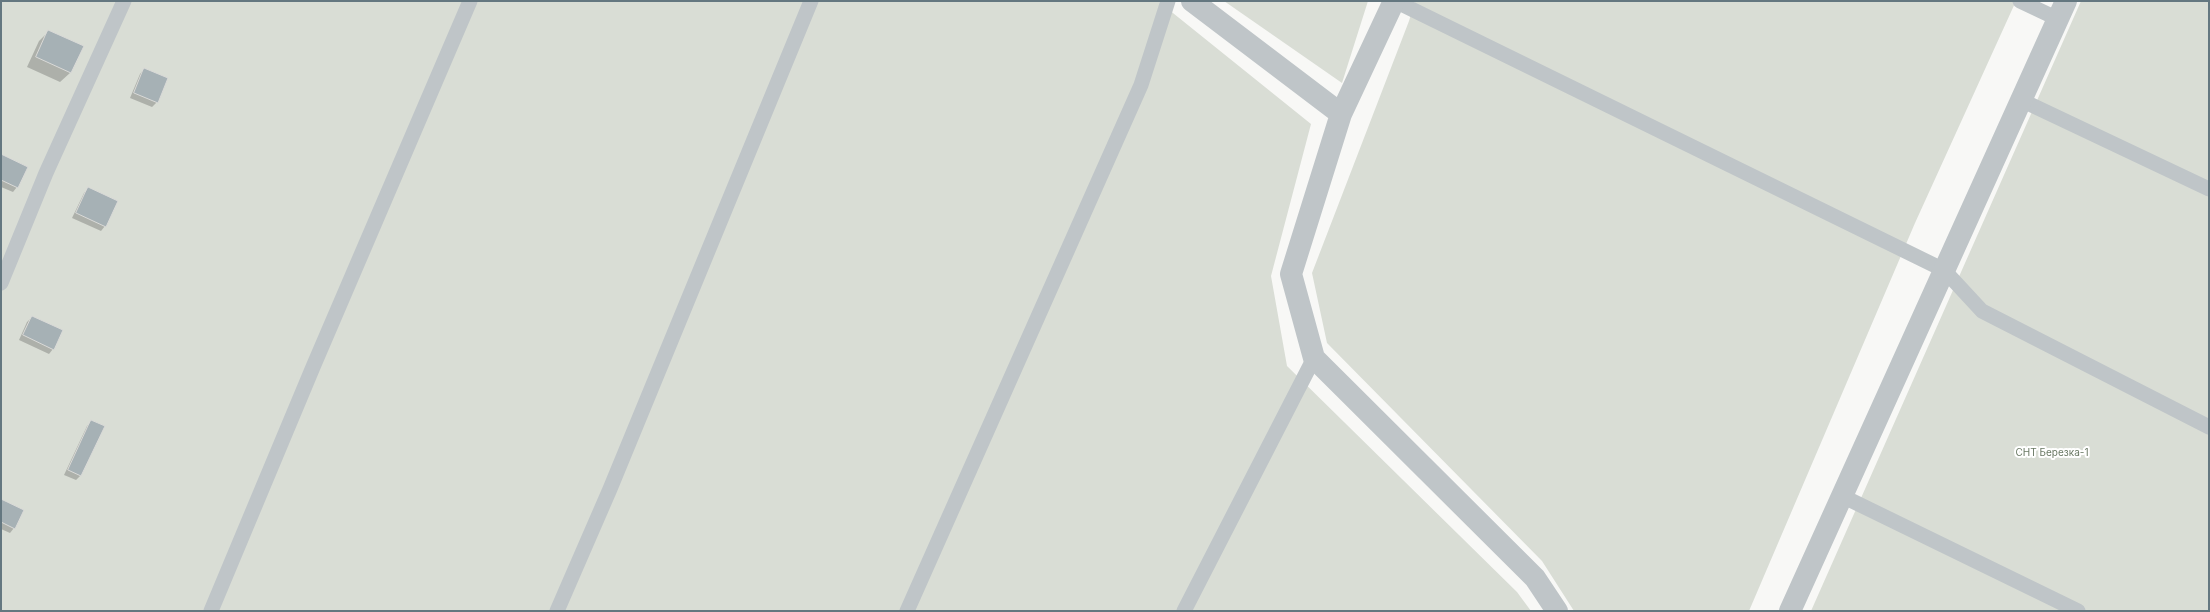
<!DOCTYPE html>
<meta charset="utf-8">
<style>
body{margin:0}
#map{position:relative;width:2210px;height:612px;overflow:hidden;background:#f8f8f6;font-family:Inter,sans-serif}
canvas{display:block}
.frame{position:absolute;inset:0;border:2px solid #647780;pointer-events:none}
</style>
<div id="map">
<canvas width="2210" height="612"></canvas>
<div class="frame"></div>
</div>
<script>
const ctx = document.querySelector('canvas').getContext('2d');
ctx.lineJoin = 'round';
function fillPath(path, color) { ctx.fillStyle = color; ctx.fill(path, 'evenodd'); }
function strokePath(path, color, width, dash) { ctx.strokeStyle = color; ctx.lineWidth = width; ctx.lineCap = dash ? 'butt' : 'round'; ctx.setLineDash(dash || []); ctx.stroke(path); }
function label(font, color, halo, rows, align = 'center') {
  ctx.font = font + ' Inter,sans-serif'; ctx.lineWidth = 4; ctx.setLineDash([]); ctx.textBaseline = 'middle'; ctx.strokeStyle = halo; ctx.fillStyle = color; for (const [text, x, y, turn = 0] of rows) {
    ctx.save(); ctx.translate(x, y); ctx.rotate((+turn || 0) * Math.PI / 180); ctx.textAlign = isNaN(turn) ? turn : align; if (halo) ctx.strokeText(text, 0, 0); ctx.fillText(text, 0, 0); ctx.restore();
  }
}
fillPath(new Path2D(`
 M 1,1 L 1158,1 L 1311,124 L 1271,276 L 1287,366 L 1517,592 L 1531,611 L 1,611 Z
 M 1224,1 L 1368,1 L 1342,83 Z
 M 1415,1 L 2016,1 L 1915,223 L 1749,611 L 1574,611 L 1542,561 L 1327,343 L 1312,273 L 1409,21 Z
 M 2081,1 L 2209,1 L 2209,611 L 1811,611 Z`), '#d9ddd5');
fillPath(new Path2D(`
 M 49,31 L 82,46 L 70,73 L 60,82 L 27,67 L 39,41 Z
 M 144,69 L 157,102 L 152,107 L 130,98 L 140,74 Z
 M 1,156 L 17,187 L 13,192 L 1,187 Z
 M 88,189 L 105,226 L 101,231 L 72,218 L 84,193 Z
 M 32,317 L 53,349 L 49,354 L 19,340 L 27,322 Z
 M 92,421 L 81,475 L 76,480 L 64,475 L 87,426 Z
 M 1,500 L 14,528 L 10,533 L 1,529 Z`), '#0003');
const building = new Path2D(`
 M 48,30 L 84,46 L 71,73 L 36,57 Z
 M 144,68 L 168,78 L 158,103 L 134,93 Z
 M 1,154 L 28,167 L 18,188 L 1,180 Z
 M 88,187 L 118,201 L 106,227 L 76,213 Z
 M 32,316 L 63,330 L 54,350 L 23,335 Z
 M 91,420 L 105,426 L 81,476 L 68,470 Z
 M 1,499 L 24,510 L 15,529 L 1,522 Z`);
fillPath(building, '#a6b1b5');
strokePath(building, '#dadad8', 1);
strokePath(new Path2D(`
 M 1395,1 L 1944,270 L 1982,311 L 2209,427
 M 2020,1 L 2058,19
 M 2021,100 L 2209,189
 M 1,283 L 46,173 L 124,1
 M 1842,496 L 2078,611
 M 211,611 L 313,367 L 470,1
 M 557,611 L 610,489 L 811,1
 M 907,611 L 1141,85 L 1168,1
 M 1184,611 L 1314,358`), '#bfc5c8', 15);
strokePath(new Path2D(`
 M 1192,1 L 1341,114 L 1291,274 L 1314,358 L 1535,578 L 1557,611
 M 1341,114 L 1394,1
 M 1790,611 L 2066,1`), '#bfc5c8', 22);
label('10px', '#697863', '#fff', [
 ["СНТ Березка-1",2052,453]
]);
</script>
